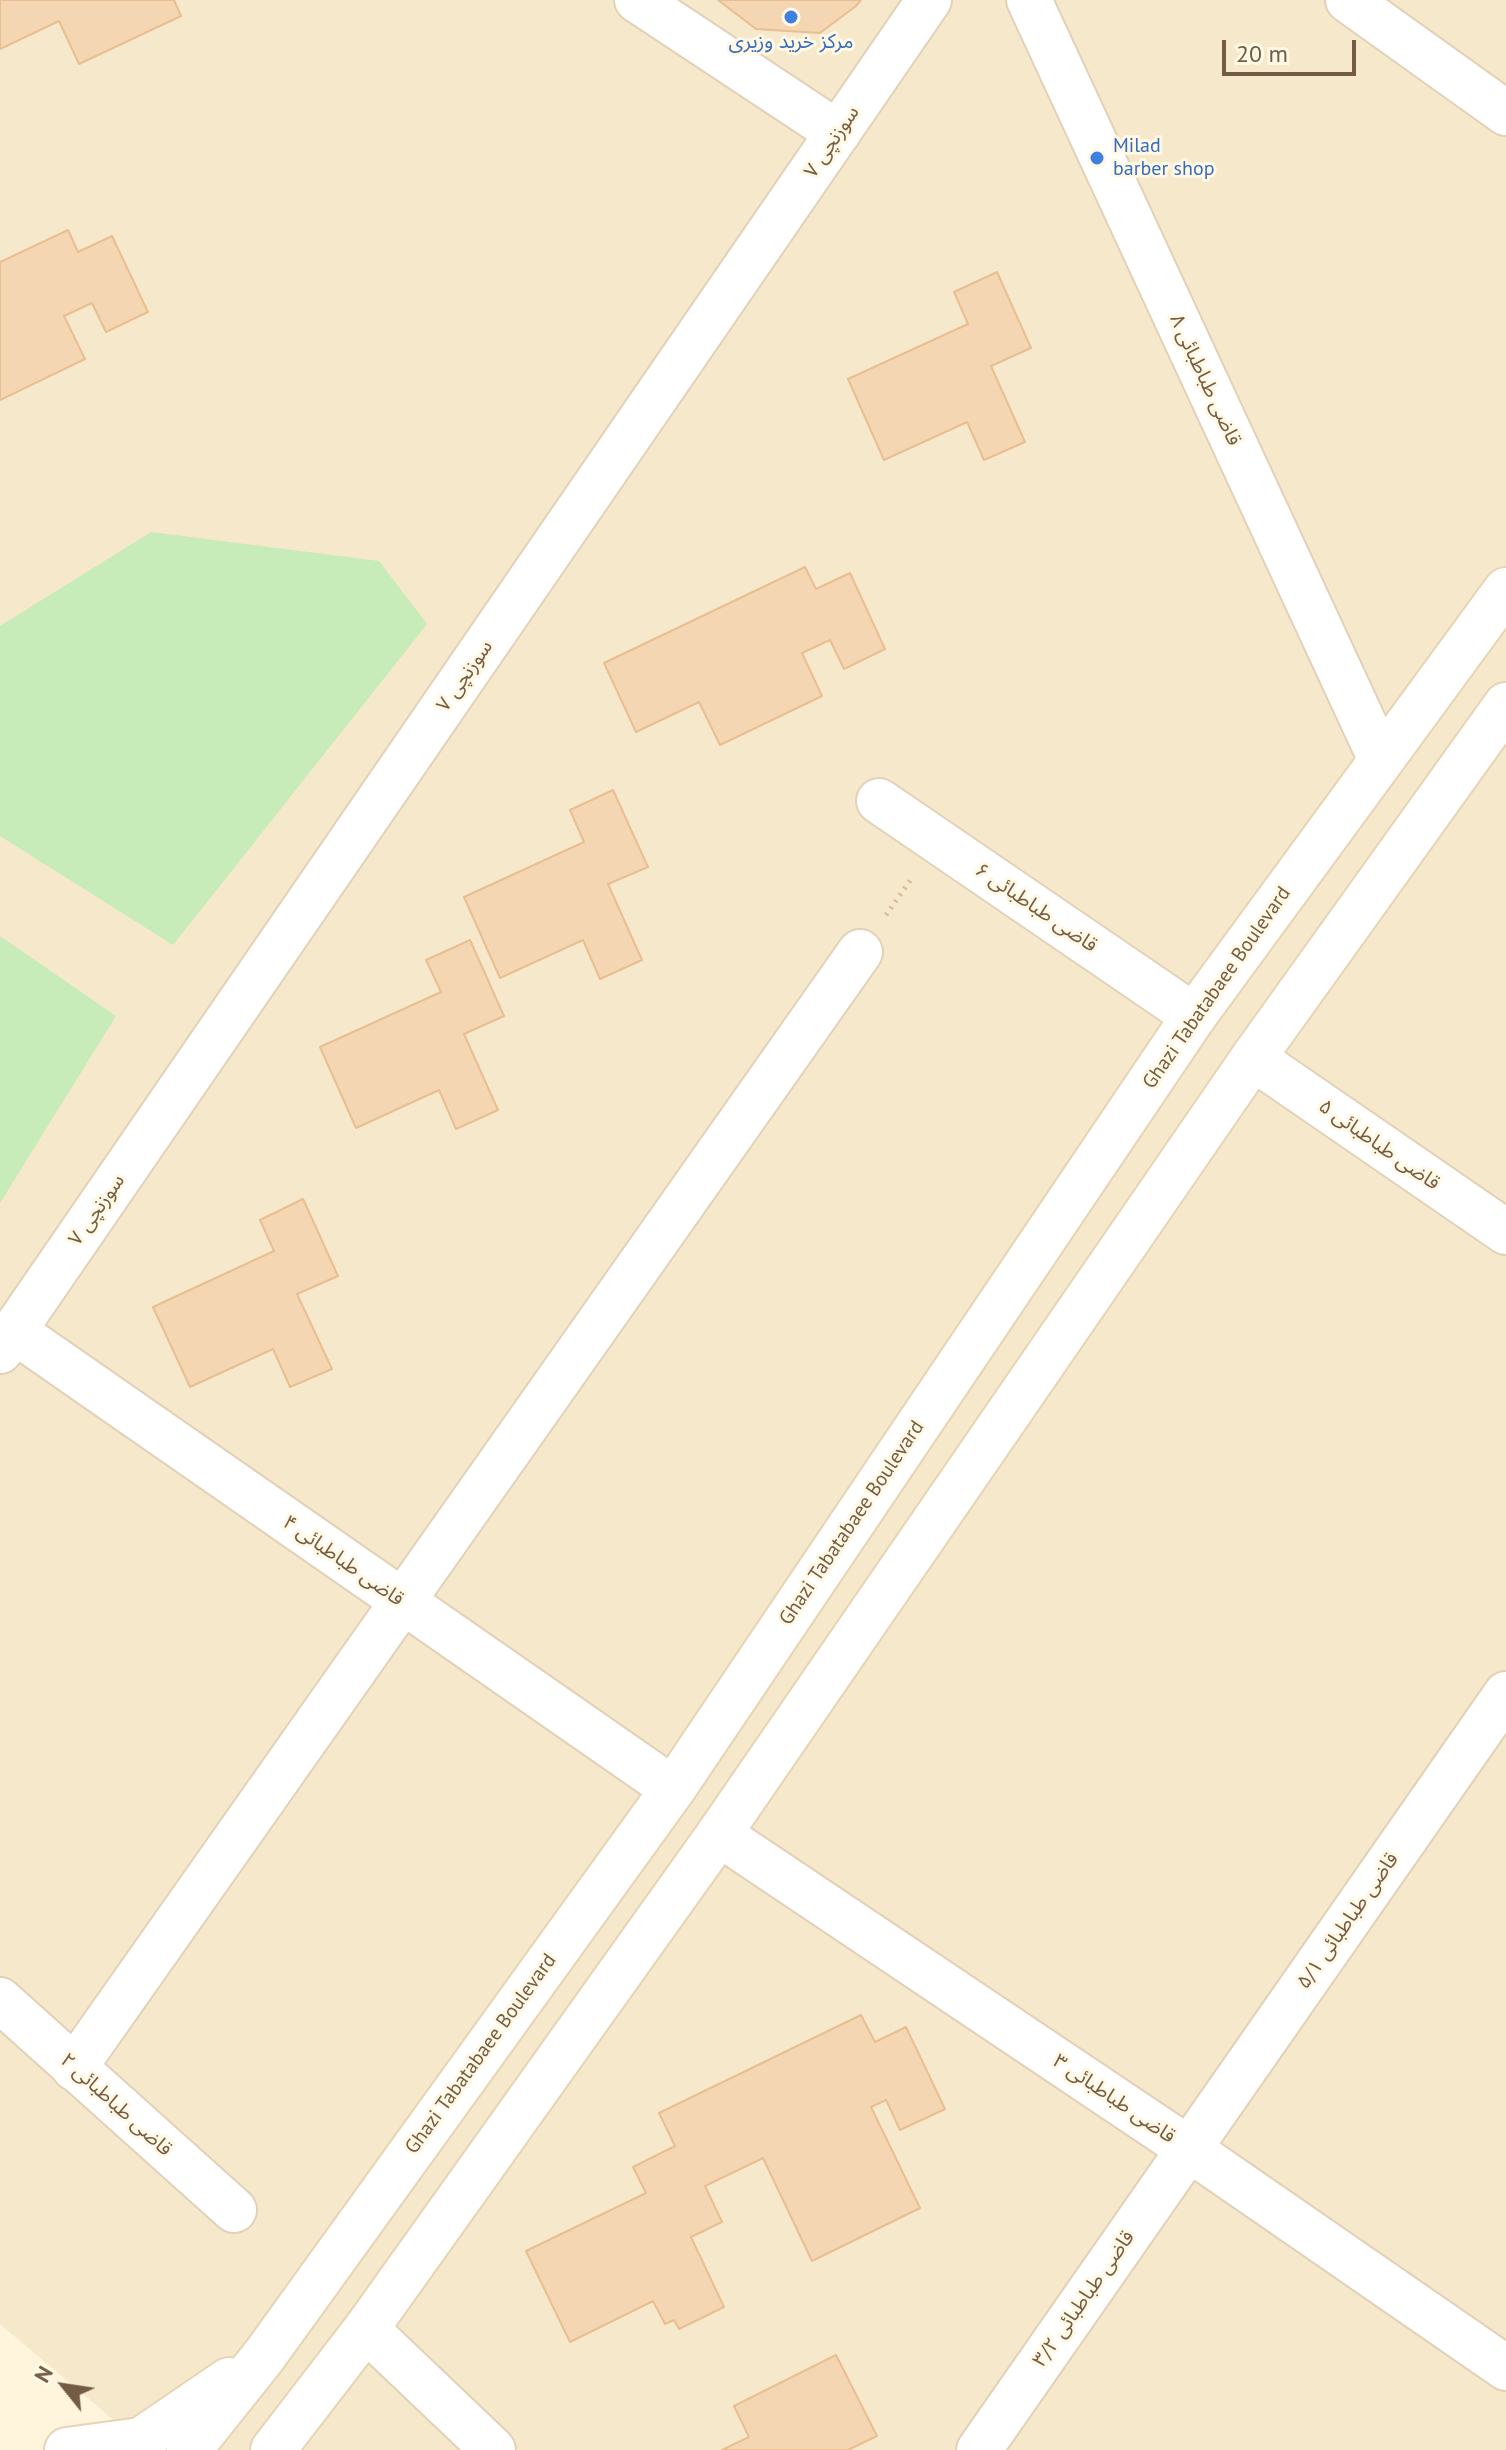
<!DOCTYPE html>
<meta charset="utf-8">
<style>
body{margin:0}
#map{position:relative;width:1506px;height:2450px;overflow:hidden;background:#fef5dc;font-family:"PT Sans",sans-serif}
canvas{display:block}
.north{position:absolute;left:24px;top:2346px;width:80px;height:80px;-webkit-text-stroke:6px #fff8e4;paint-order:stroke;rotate:300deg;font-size:22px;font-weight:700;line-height:32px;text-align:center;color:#745c44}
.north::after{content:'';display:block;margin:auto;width:28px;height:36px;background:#745c44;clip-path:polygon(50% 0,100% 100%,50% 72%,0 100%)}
.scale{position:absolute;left:1222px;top:40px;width:134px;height:36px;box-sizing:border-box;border:4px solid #745c44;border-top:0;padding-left:10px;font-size:24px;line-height:28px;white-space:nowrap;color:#745c44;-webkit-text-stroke:6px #fff8e4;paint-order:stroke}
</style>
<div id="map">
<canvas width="1506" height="2450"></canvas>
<div class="north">N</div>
<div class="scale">20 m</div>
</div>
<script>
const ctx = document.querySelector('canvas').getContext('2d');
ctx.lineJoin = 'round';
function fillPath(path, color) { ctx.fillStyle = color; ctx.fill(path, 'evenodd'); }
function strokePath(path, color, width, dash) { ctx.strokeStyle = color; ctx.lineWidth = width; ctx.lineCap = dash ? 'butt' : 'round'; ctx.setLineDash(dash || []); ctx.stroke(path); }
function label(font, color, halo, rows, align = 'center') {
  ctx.font = font + ' "PT Sans","Noto Sans Arabic",sans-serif'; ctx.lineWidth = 6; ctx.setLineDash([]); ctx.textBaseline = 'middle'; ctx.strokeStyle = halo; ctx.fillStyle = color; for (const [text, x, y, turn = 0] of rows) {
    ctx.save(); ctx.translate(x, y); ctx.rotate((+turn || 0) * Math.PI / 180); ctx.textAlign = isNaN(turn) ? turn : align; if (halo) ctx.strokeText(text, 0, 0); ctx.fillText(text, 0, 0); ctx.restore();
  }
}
fillPath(new Path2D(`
 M 0,0 L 1506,0 L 1506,2450 L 149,2450 L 0,2324 Z`), '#f6e8ca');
fillPath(new Path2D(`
 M 151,532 L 379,561 L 427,624 L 173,945 L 0,836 L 0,626 Z
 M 0,936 L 116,1016 L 0,1203 Z`), '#c8ebba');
const building = new Path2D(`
 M 0,0 L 174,0 L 181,16 L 79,64 L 59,21 L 0,49 Z
 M 718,0 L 861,0 L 856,6 L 820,33 L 756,29 Z
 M 68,230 L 78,252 L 112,236 L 148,312 L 106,332 L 92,303 L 64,316 L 85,359 L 0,400 L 0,262 Z
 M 997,272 L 1031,348 L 991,366 L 1025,442 L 984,460 L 967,422 L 884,460 L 848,379 L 968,324 L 954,292 Z
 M 805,567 L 816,589 L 850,573 L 885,649 L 844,669 L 830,640 L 802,653 L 822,696 L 720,745 L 699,702 L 636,732 L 604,663 Z
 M 613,790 L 648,867 L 608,884 L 642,960 L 600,979 L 583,940 L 500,978 L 464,897 L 584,842 L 570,810 Z
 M 470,940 L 504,1016 L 464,1034 L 498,1110 L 456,1129 L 439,1090 L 356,1128 L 320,1047 L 441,992 L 426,960 Z
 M 303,1199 L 338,1276 L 297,1294 L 332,1369 L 290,1387 L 273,1349 L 190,1387 L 153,1307 L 274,1251 L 260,1220 Z
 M 861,2015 L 875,2042 L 906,2027 L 945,2109 L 900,2130 L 886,2100 L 871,2107 L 920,2208 L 812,2261 L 763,2158 L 705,2186 L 722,2222 L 691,2237 L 724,2307 L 679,2329 L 674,2320 L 665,2324 L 653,2301 L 570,2342 L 526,2251 L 646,2193 L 633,2167 L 675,2146 L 659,2113 Z
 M 836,2355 L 877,2436 L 848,2450 L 722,2450 L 749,2437 L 734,2406 Z`);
fillPath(building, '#f5d6b2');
strokePath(building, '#e9be91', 2);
const minor = new Path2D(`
 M 637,0 L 838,133
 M 1029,0 L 1381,760
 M 1348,0 L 1506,113
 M 879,801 L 1194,1016
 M 1253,1058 L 1506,1232
 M 14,1331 L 673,1789
 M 0,1351 L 929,0
 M 719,1834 L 1189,2149 L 1506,2368
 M 0,2000 L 234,2210
 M 74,2068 L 860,952
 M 366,2329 L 493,2450
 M 979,2450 L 1506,1694`);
const secondary = new Path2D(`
 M 67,2450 L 141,2440 L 229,2380
 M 189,2450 L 264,2356 L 673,1789 L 1194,1016 L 1506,590
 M 273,2450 L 366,2329 L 719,1834 L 1253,1058 L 1506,705`);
strokePath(minor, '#e2d1b8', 48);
strokePath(secondary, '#e7d4b5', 48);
strokePath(new Path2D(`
 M 886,915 L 912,878`), '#d9b996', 5, [2, 6]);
strokePath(minor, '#fff', 44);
strokePath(secondary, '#fff', 44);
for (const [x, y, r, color] of [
 [791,17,8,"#3f7fe0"],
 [1097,158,8,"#3f7fe0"]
]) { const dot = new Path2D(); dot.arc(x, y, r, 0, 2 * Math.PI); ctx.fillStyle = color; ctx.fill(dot); strokePath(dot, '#fff8e4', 3); }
label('20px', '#366cbe', '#fff8e4', [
 ["مرکز خرید وزیری",791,42],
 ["Milad",1113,146,"left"],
 ["barber shop",1113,169,"left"]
]);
label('20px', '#745c44', '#fff8e4', [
 ["سوزنچی ۷",832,142,-56],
 ["قاضی طباطبائی ۸",1205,380,65],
 ["سوزنچی ۷",465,676,-55],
 ["قاضی طباطبائی ۶",1036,908,34],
 ["Ghazi Tabatabaee Boulevard",1217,988,-55],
 ["قاضی طباطبائی ۵",1379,1145,35],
 ["سوزنچی ۷",97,1210,-55],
 ["Ghazi Tabatabaee Boulevard",852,1523,-56],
 ["قاضی طباطبائی ۴",343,1561,35],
 ["قاضی طباطبائی ۵/۱",1348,1921,-55],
 ["Ghazi Tabatabaee Boulevard",481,2054,-54],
 ["قاضی طباطبائی ۳",1114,2099,34],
 ["قاضی طباطبائی ۲",116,2105,42],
 ["قاضی طباطبائی ۳/۲",1084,2299,-55]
]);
</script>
